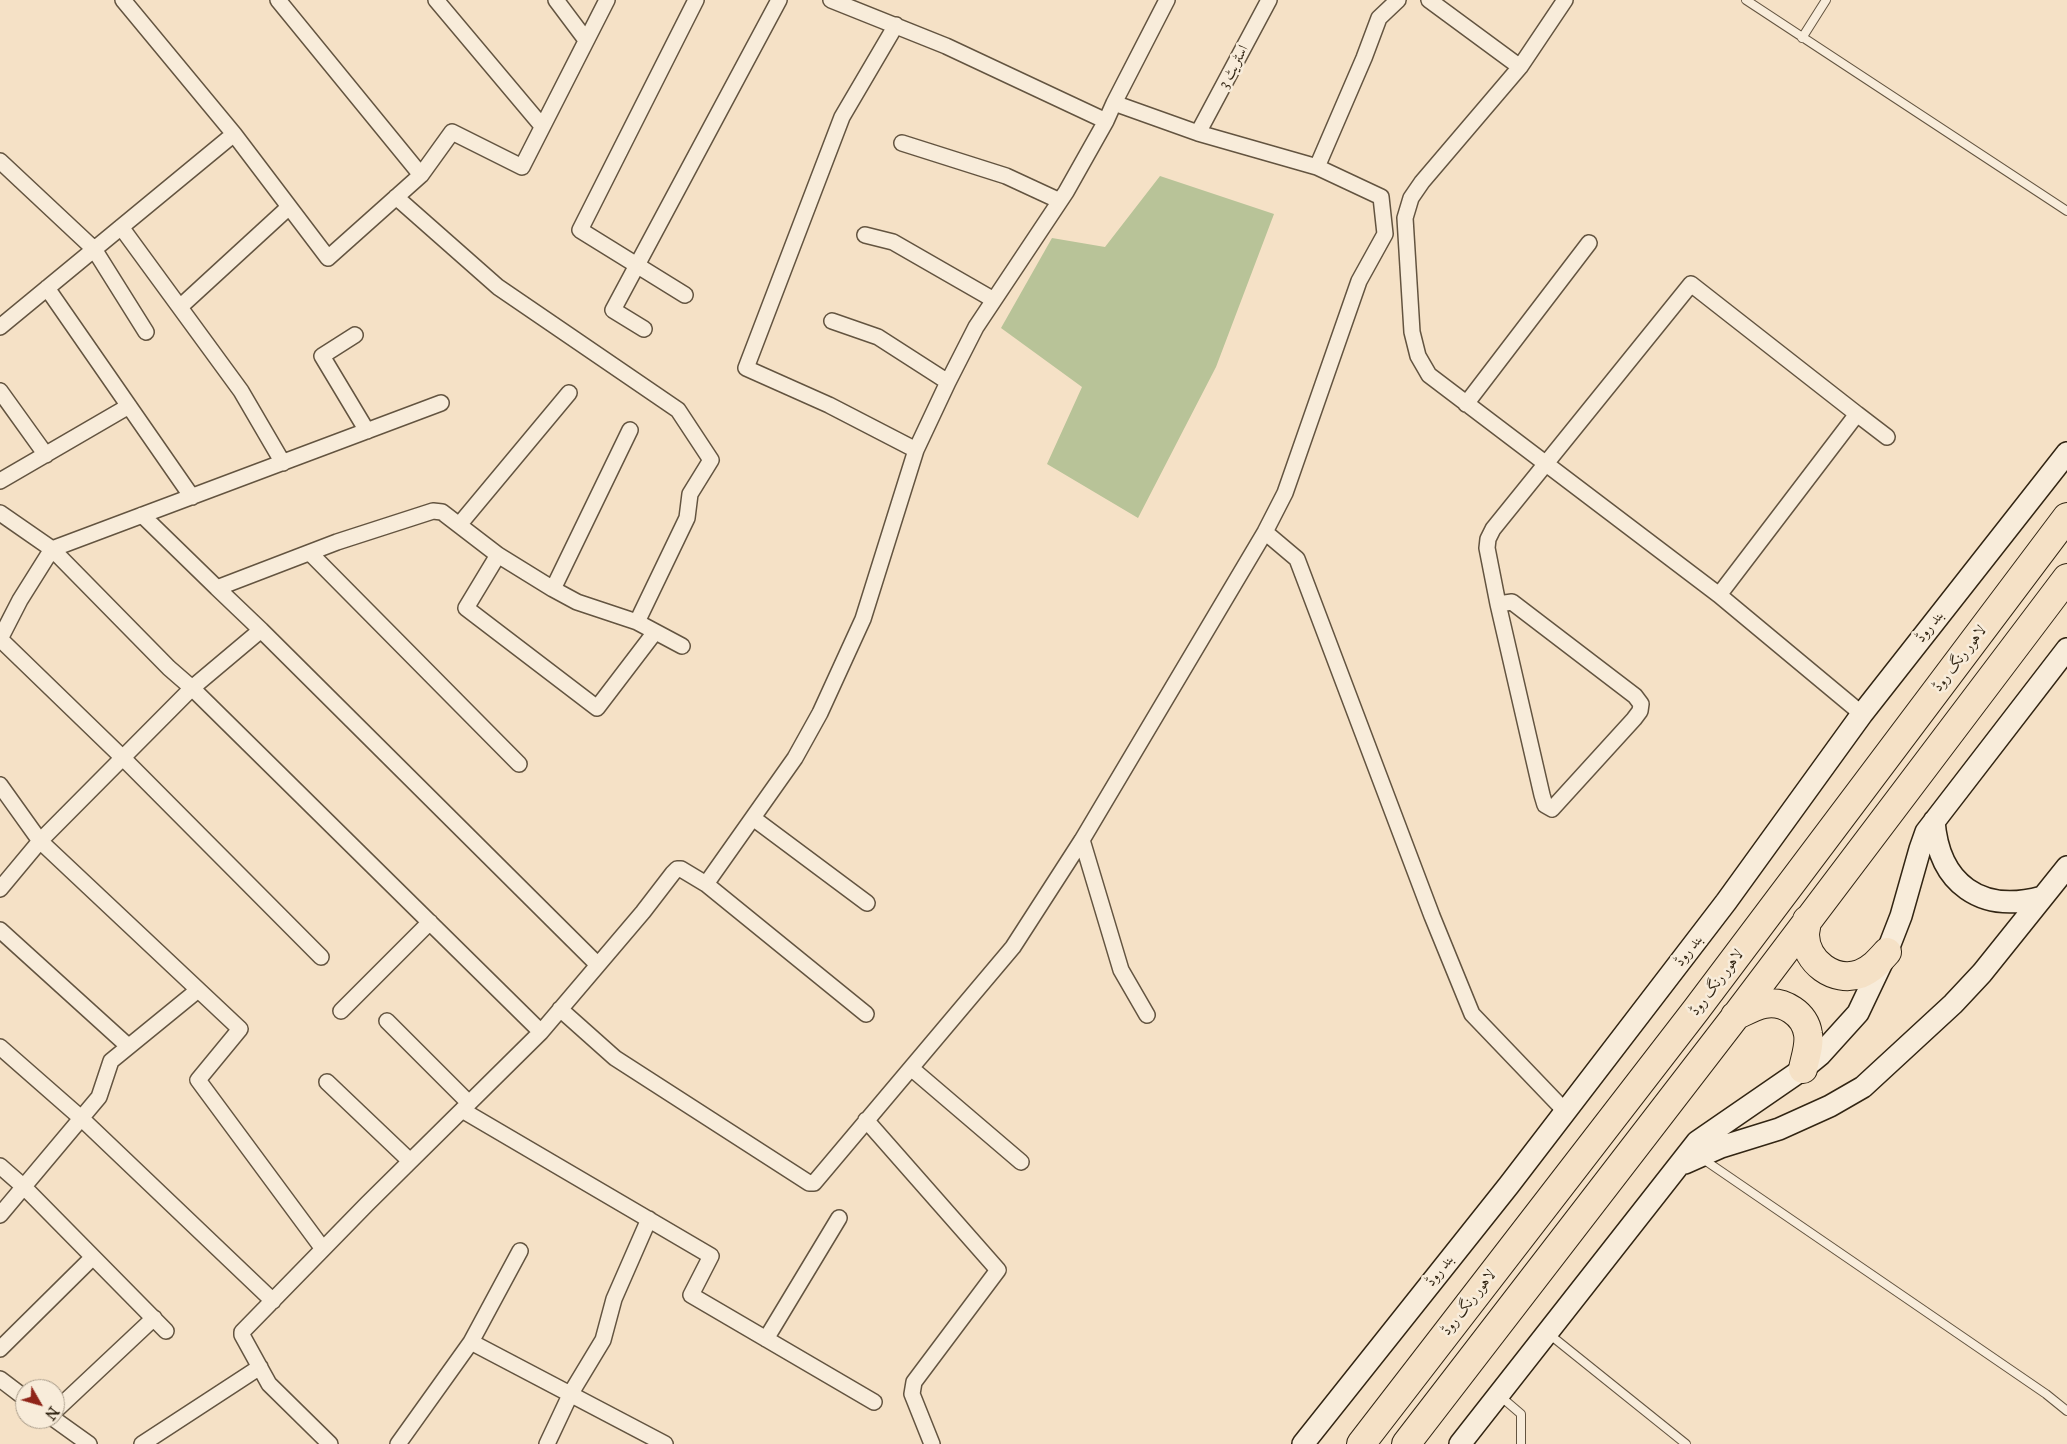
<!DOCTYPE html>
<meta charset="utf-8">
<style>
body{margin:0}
#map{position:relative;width:2067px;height:1444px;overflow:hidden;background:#f5e1c6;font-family:"IM FELL Great Primer",serif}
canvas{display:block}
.north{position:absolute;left:15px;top:1379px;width:50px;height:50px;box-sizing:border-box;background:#f8ecda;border:1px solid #a99c8a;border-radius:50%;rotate:128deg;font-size:14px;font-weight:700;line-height:20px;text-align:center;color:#322513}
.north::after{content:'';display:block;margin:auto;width:18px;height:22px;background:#8f2418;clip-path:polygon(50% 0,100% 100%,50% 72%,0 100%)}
</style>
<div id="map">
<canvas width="2067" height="1444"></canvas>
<div class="north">N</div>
</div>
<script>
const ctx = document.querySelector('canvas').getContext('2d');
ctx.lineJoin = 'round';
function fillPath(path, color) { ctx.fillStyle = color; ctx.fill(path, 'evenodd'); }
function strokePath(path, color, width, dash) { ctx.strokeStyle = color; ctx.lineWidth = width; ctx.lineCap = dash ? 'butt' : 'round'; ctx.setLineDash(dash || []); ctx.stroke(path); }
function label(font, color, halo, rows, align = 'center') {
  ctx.font = font + ' "IM FELL Great Primer",Amiri,serif'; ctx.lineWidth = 5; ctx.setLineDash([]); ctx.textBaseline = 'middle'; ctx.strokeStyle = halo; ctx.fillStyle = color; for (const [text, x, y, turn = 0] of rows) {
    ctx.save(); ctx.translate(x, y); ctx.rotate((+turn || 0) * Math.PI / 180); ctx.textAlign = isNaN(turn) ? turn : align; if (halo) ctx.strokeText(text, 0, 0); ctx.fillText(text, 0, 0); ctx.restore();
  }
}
fillPath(new Path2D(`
 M 1160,176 L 1274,214 L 1216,367 L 1138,518 L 1047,464 L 1082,387 L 1001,328 L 1052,238 L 1105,247 Z`), '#b8c398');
const lane = new Path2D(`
 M 1746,0 L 2067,211
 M 1802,38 L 1826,0
 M 1703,1159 L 2046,1394 L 2067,1411
 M 1549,1334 L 1686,1444
 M 1500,1396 L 1521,1414 L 1521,1444`);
const street = new Path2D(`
 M 123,0 L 234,134 L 328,258 L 421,175
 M 278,0 L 421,175 L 452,132 L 522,167 L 607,0
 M 436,0 L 542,126
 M 556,0 L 586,40
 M 831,0 L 946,46 L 1106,121 L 1114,103 L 1198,133 L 1317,167
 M 1429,0 L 1520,67
 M 1565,0 L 1520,67 L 1422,182 L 1411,198 L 1405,218 L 1412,332 L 1418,356 L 1429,375 L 1719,595 L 1862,714
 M 896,25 L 842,117 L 746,368 L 829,405 L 916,450
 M 1114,103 L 1167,0
 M 1198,133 L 1269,0
 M 902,143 L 1006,176 L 1060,201
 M 0,161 L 94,249 L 146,332
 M 396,197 L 498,287 L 678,410 L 711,460 L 690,494 L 687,518 L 637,622
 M 121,227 L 241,391 L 283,463
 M 865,235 L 893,242 L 994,300
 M 47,288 L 192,497
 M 685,295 L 580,230 L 696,0
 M 180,307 L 289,207
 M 832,321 L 878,337 L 948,382
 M 0,327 L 234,134
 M 644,329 L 613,310 L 779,0
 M 355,335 L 322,356 L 367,431
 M 0,391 L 46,455
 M 1466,404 L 1589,243
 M 0,481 L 129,406
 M 0,513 L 52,549 L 169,668 L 192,688 L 541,1032
 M 142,515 L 217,588
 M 459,525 L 569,393
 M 1265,532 L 1297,559 L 1432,916 L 1472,1014 L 1565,1111
 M 310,553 L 519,764
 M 498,555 L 466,608 L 597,708 L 655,632
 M 553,589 L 630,430
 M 1719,595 L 1857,414 L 1887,437
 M 1498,604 L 1542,795 L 1545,805 L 1552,809 L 1634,719 L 1640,711 L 1641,704 L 1635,696 L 1512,602 L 1498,604 L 1487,548 L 1488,539 L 1493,529 L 1691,284 L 1857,414
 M 261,630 L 598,965
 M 0,785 L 40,841 L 240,1029 L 198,1080 L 323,1249
 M 753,818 L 867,903
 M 1082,840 L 1121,970 L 1147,1015
 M 706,884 L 866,1014
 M 0,889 L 40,841 L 192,688 L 261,630 L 217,588 L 337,542 L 433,511 L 442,512 L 498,555 L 553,589 L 577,602 L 637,622 L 682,646
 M 0,930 L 128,1046
 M 321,957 L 123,758 L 0,639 L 20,600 L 52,549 L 441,403
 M 560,1009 L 615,1058 L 809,1183 L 814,1183 L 1013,947 L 1082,840 L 1265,532 L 1285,493 L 1359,281 L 1385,234 L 1381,197 L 1317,167 L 1364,58 L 1379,18 L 1398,0
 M 341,1011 L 430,922
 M 387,1021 L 469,1103
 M 0,1047 L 81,1118 L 273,1301
 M 911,1068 L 1021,1162
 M 327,1082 L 410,1161
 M 462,1110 L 711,1256 L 691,1295 L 874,1402
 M 866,1120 L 998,1270 L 914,1382 L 912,1394 L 932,1444
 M 0,1166 L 24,1187 L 166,1331
 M 0,1215 L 99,1097 L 111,1061 L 198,990
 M 766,1339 L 839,1218
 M 471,1342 L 520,1251
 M 0,1349 L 93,1257
 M 0,1379 L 25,1398
 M 55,1411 L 154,1318
 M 54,1419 L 89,1444
 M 142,1444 L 260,1367
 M 330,1444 L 269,1384 L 242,1335 L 242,1332 L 367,1204 L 541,1032 L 643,912 L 673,873 L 677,869 L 681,869 L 706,884 L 795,758 L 820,713 L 863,619 L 916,450 L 948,382 L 976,327 L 1066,192 L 1106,121
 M 398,1444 L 471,1342 L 665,1444
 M 547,1444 L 571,1393 L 603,1340 L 614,1299 L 649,1219`);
const secondary = new Path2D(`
 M 1934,821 C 1939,884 1981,914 2042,897
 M 1685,1163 L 1721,1147 L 1779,1129 L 1830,1106 L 1863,1087 L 1953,1004 L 1982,973 L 2067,867
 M 1303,1444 L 1509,1185 L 1726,902 L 1862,714 L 2067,453
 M 1460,1444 L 1697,1142 L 1803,1069 L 1820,1055 L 1858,1013 L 1887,952 L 1901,916 L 1920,849 L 1926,832 L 2067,649`);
const highway = new Path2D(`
 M 1807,920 C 1807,925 1805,930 1805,935 C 1806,962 1834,983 1860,974 C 1872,969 1879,961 1887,952
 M 1735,1016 C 1744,1012 1754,1006 1764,1004 C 1784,1000 1805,1014 1808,1034 C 1810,1045 1805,1058 1803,1069
 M 1361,1444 L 1696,1010 L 2067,517
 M 1406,1444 L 1735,1017 L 2067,578`);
strokePath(lane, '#635440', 10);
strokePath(street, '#635440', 18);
strokePath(secondary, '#322513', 24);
strokePath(highway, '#322513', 30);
strokePath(lane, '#f8ecda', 8);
strokePath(street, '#f8ecda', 15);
strokePath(secondary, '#f8ecda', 21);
strokePath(highway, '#f5e1c6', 28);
label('15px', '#322513', '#f8ecda', [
 ["اسٹریٹ 3",1234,67,-62],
 ["بند روڈ",1930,627,-52],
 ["لاہور رنگ روڈ",1960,659,-53],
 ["بند روڈ",1689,951,-52],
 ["لاہور رنگ روڈ",1717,983,-53],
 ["بند روڈ",1440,1271,-52],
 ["لاہور رنگ روڈ",1469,1303,-52]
]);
</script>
